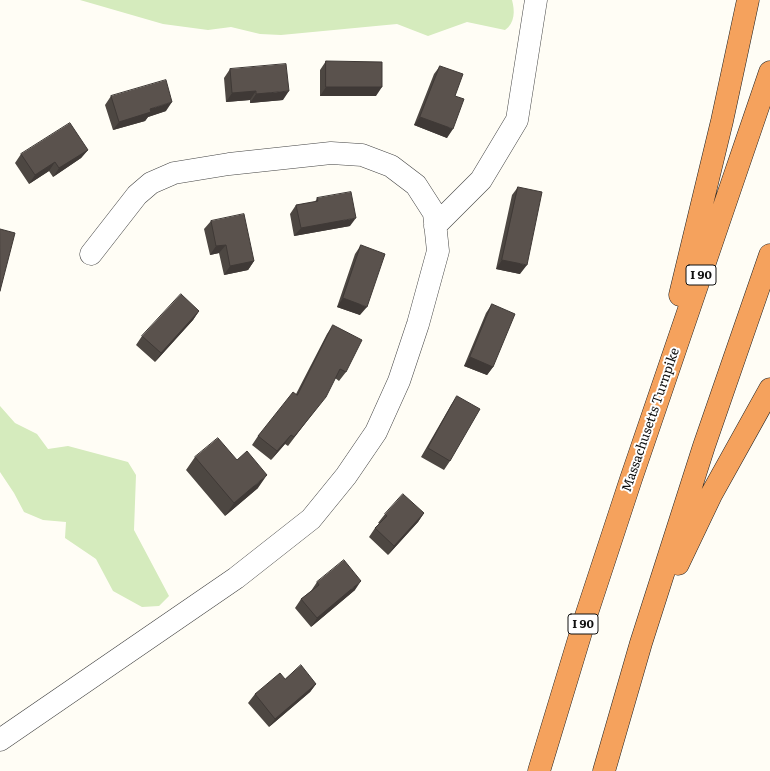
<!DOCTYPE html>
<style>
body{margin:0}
canvas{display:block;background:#fffdf5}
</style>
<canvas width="770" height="771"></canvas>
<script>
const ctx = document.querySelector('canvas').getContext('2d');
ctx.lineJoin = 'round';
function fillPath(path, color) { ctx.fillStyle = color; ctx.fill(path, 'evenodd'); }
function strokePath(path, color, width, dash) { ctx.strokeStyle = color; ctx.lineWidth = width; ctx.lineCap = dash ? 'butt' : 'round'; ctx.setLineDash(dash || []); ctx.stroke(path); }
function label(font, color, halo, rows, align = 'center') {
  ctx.font = font + ' Literata,serif'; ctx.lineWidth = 4; ctx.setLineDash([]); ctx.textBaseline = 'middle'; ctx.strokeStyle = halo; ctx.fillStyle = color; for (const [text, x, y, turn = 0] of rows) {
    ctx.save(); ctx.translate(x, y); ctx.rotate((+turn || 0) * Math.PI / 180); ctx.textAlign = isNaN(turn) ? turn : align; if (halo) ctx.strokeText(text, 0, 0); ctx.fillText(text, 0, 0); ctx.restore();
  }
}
fillPath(new Path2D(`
 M 80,0 L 512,0 C 515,11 515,23 505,30 L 467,22 L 428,36 L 397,24 L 281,35 L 260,34 L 231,27 L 208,30 L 163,24 Z
 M 0,406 L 15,423 L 37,434 L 48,449 L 68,446 L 128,462 L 136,475 L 134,530 L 169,596 L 159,606 L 142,607 L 113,591 L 96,559 L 65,538 L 66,522 L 43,520 L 24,512 L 14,493 L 0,472 Z`), '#d5ebbd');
const minor = new Path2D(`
 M 435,226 L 481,180 L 517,120 L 536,0
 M 0,740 L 236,578 L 311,519 L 346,476 L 376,432 L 399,381 L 418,324 L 438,251 L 434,213 L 416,185 L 391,166 L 362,155 L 331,153 L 229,164 L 174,173 L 151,183 L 137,195 L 91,254`);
const motorway = new Path2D(`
 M 680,295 L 722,121 L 748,0
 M 678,564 L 711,495 L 770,389
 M 539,771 L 585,619 L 631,479 L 770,72
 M 604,771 L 641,643 L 704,446 L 770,255`);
strokePath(minor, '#444', 23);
strokePath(motorway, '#222', 23);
strokePath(minor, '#fff', 22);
strokePath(motorway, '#f5a25d', 22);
fillPath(new Path2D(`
 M 326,61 L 376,96 L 320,96 L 320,70 Z
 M 440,66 L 455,96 L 447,138 L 414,125 L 434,74 Z
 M 230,69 L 283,100 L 250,103 L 250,100 L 226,102 L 224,78 Z
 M 111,96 L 166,111 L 148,117 L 145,121 L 113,130 L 105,105 Z
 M 88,150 L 81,158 L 53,177 L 49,171 L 29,184 L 15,163 L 21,154 Z
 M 518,187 L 520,274 L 496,269 L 512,195 Z
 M 317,198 L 350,226 L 294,236 L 290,214 L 296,205 L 315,202 Z
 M 211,221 L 254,261 L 248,270 L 224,275 L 219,253 L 210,255 L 204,229 Z
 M 361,245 L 360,315 L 337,307 L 355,254 Z
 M 492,304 L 493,367 L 487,375 L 464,366 L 486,313 Z
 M 199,311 L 193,320 L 155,362 L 136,345 L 142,336 Z
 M 333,325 L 346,372 L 339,381 L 335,378 L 319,405 L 288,446 L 285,444 L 271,460 L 252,445 L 258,436 L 296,394 L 327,334 Z
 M 457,396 L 450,461 L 444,470 L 421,457 L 451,405 Z
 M 195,457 L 258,488 L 225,516 L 186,470 Z
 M 424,513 L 418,522 L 388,555 L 369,537 L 375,528 L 380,524 L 378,523 L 385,514 Z
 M 317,582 L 355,590 L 311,627 L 295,608 L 301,599 L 311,591 Z
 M 285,679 L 316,684 L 310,692 L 269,727 L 248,703 L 255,694 Z`), '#4d4742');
fillPath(new Path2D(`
 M 326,87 L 382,87 L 376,96 L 320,96 Z
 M 256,91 L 250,100 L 226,102 L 232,93 Z
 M 289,91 L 283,100 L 250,103 L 256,94 Z
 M 172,102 L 166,111 L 148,117 L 145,121 L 113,130 L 119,122 L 150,109 Z
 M 420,117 L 453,129 L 447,138 L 414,125 Z
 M 88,150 L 81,158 L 53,177 L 59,168 Z
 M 55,162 L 49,171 L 29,184 L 35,175 Z
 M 356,218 L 350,226 L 294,236 L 301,228 Z
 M 226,245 L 219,253 L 210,255 L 216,246 Z
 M 502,260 L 527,265 L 520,274 L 496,269 Z
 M 254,261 L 248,270 L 224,275 L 230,266 Z
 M 343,298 L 367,307 L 360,315 L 337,307 Z
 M 199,311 L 193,320 L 155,362 L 161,353 Z
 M 470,357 L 493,367 L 487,375 L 464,366 Z
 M 291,435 L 285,444 L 271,460 L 277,451 Z
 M 267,475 L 258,488 L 225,516 L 234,503 Z
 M 424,513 L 418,522 L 388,555 L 394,546 Z
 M 361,581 L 355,590 L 311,627 L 317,618 Z
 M 316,684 L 310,692 L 269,727 L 275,719 Z`), '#3f3936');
const building = new Path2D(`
 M 326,61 L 382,62 L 382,87 L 326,87 Z
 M 286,64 L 289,91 L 256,94 L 256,91 L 232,93 L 230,69 Z
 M 440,66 L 463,74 L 455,96 L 464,99 L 453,129 L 420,117 Z
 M 166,80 L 172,102 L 150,109 L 151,112 L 119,122 L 111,96 Z
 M 70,123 L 88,150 L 59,168 L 55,162 L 35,175 L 21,154 Z
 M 518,187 L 542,192 L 527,265 L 502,260 Z
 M 351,192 L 356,218 L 301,228 L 296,205 L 318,201 L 317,198 Z
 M 244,214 L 254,261 L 230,266 L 226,245 L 216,246 L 211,221 Z
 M 0,229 L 15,233 L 0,291 Z
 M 361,245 L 385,254 L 367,307 L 343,298 Z
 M 181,294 L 199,311 L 161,353 L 142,336 Z
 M 492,304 L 515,314 L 493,367 L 470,357 Z
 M 333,325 L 362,340 L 346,372 L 340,369 L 326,397 L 294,437 L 291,435 L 277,451 L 258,436 L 293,392 L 297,395 Z
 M 457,396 L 480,409 L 450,461 L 428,448 Z
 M 218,438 L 237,460 L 247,451 L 267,475 L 234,503 L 195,457 Z
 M 403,494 L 424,513 L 394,546 L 375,528 L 387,516 L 385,514 Z
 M 344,560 L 361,581 L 317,618 L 301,599 L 319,585 L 317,582 Z
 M 301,665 L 316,684 L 275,719 L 255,694 L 280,673 L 285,679 Z`);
fillPath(building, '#5a524d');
strokePath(building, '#3f3936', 1);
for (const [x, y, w] of [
 [701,275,30],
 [583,624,30]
]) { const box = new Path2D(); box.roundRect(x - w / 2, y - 10, w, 20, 3); ctx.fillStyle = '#fff'; ctx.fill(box); strokePath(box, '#111', 1); }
label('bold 12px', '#111', null, [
 ["I 90",701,275],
 ["I 90",583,624]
]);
label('13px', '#111', '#fff', [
 ["Massachusetts Turnpike",651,420,-71]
]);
</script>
